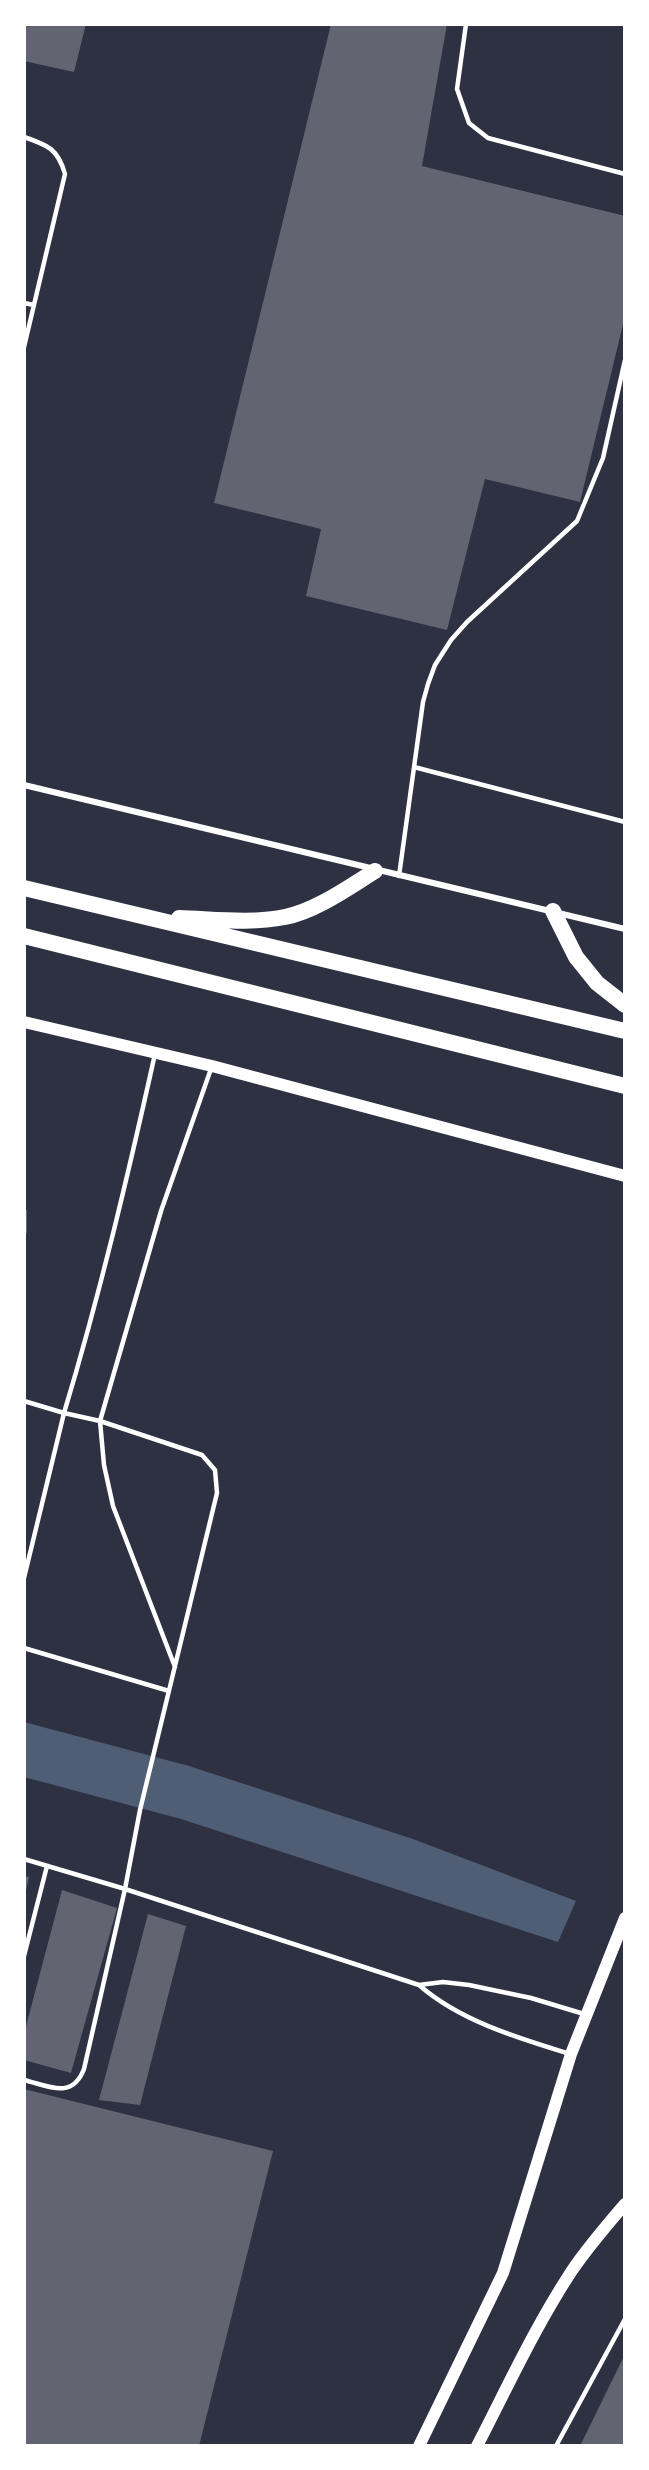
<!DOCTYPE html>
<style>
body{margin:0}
#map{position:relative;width:649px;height:2470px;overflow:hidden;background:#2d3142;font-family:Merriweather,serif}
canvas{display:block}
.frame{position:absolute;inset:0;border:26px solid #fff;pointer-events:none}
</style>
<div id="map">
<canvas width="649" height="2470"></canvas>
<div class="frame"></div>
</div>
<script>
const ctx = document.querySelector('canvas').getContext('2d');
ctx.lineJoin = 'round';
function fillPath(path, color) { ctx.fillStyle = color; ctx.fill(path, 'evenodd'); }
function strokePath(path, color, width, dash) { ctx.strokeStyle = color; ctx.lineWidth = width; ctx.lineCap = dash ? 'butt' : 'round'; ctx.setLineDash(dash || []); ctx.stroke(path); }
fillPath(new Path2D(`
 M 24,1722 L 189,1766 L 413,1839 L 576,1901 L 558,1942 L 181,1819 L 24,1777 Z`), '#4f5d75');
fillPath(new Path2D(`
 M 24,24 L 86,24 L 74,72 L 24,61 Z
 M 331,24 L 447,24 L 422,166 L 625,216 L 625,316 L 580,502 L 485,479 L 447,630 L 306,596 L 321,529 L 214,503 Z
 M 24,1876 L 29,1877 L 25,1895 L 24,1895 Z
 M 62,1890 L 117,1908 L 71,2073 L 24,2060 L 24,2034 Z
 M 148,1914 L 186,1926 L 140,2105 L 99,2100 Z
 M 24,2089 L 273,2151 L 199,2446 L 24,2446 Z
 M 625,2354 L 625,2446 L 580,2446 Z`), '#626471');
strokePath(new Path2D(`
 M 466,24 L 457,89 L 469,123 L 488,138 L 625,174
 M 24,137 C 48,145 58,149 65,174 L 24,347
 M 24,303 L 34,305
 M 414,767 L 625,822
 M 399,876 L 423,702 L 428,684 L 435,665 L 451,640 L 467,622 L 577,521 L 603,458 L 625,360
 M 24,1210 L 24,1233
 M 24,1401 L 64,1413 C 100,1294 128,1175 155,1054
 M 24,1578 L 64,1413 L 100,1421 L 202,1455 L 215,1470 L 217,1493 L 140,1810 L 125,1889 L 84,2069 C 72,2100 49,2086 24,2080
 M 24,1648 L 169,1691
 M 175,1667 L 113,1506 L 104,1465 L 100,1421 L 161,1211 L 212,1066
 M 24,1859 L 125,1889 L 419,1985
 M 24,1956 L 47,1866
 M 570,2054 C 518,2038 460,2021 419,1985 L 443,1982 L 469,1985 L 531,1998 L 584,2014
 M 556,2446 L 625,2319`), '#fff', 4.5);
strokePath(new Path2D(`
 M 24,785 L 625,929`), '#fff', 6);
strokePath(new Path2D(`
 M 24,1022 L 212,1066 L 625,1176
 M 419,2446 L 503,2273 L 571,2054 L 625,1918
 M 477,2446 C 507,2388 535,2327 571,2272 C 587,2248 606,2226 625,2204`), '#fff', 12);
strokePath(new Path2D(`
 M 24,888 L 625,1031
 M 553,911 L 576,957 L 597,983 L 625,1005
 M 179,918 C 213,919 251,924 285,917 C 316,911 349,887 375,871
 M 24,936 L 625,1086`), '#fff', 16);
</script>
